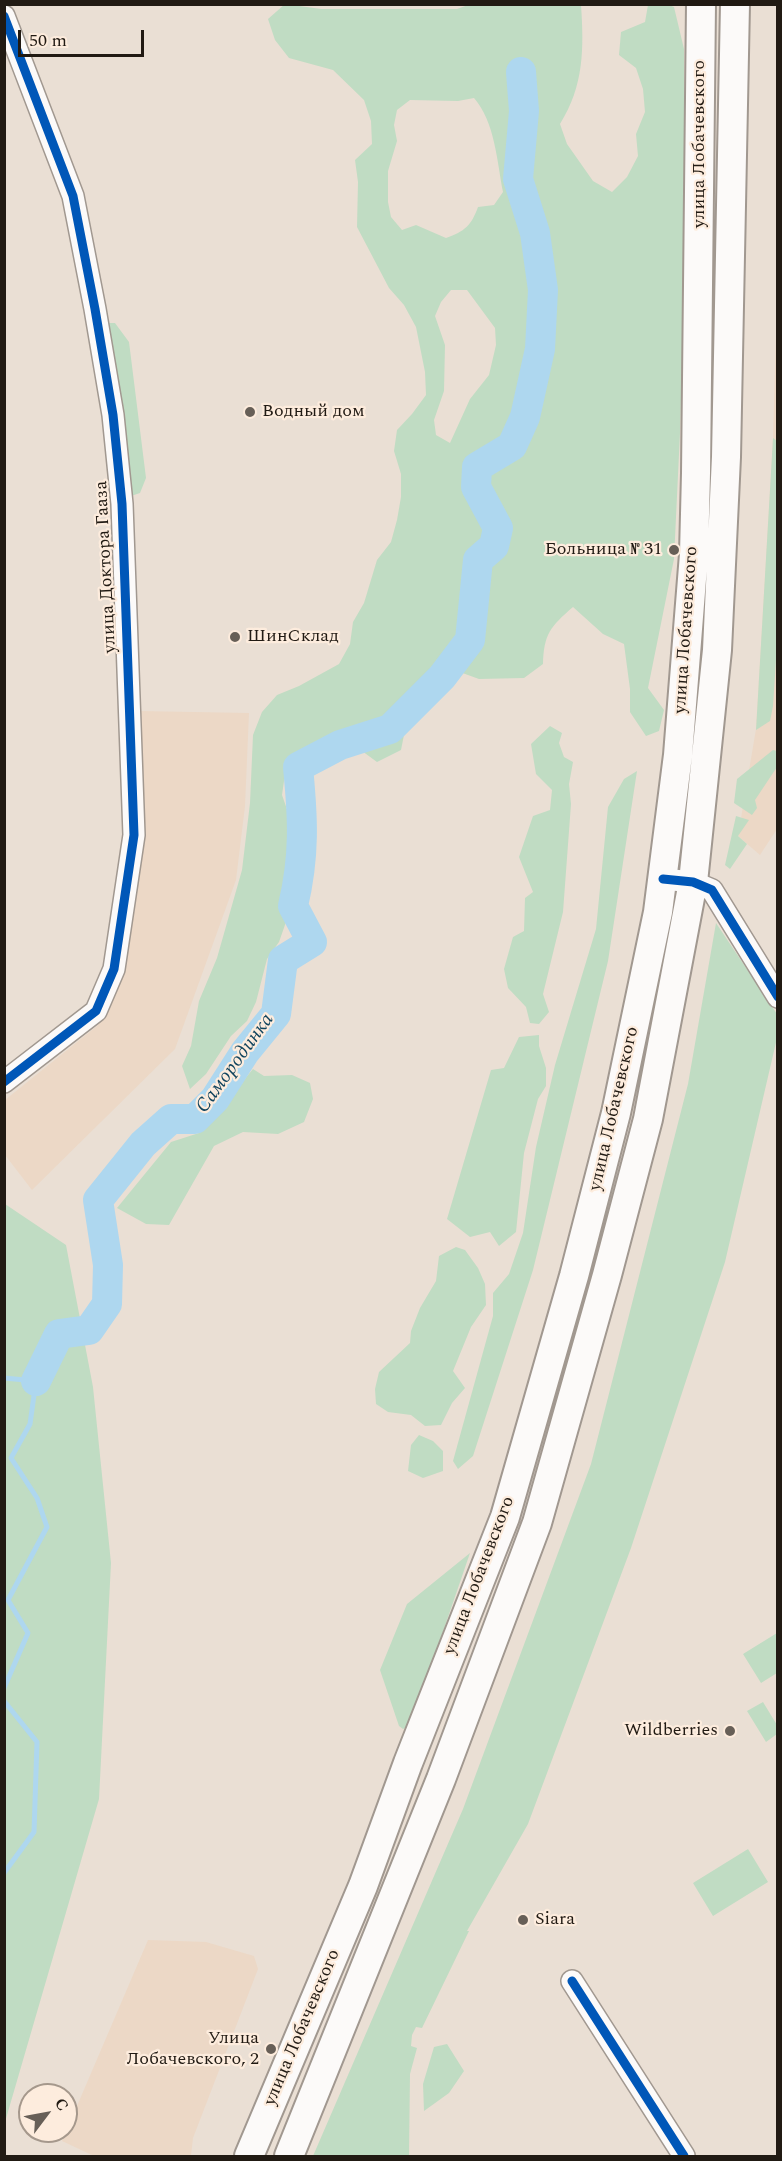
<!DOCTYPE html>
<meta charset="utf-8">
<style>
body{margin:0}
#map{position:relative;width:782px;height:2161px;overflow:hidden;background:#eadfd4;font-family:Spectral,serif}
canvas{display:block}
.frame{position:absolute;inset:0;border:6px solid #211a13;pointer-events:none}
.north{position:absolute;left:18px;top:2083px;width:60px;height:60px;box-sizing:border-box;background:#fdecdd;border:2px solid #a5988c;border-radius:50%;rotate:58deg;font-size:16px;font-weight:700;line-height:24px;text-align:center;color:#211a13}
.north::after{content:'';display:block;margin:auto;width:21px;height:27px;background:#675f57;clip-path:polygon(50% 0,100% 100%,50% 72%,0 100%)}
.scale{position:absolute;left:18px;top:30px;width:126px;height:27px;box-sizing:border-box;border:3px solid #211a13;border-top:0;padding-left:8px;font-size:18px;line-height:21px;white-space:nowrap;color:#211a13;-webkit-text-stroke:4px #fdecdd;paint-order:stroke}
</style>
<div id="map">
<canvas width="782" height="2161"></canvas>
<div class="frame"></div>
<div class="north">С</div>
<div class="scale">50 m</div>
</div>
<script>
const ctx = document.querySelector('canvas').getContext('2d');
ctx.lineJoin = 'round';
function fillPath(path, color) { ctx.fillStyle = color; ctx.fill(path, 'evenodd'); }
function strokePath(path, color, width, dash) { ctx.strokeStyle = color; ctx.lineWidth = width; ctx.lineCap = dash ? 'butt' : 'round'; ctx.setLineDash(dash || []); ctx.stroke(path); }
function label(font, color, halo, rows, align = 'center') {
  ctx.font = font + ' Spectral,serif'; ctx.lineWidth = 4.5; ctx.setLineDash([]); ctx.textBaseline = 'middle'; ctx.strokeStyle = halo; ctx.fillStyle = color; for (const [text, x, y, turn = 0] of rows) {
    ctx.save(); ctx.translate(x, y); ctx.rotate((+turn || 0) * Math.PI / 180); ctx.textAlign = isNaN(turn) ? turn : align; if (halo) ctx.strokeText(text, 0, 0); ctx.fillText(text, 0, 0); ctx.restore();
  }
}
fillPath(new Path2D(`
 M 777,301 L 777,829 L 760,855 L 738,836 L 756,729 L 773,438 Z
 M 137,711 L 249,713 L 245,806 L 236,880 L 175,1049 L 32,1190 L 5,1155 L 5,1100 L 97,1026 L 120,971 L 143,854 Z
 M 148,1940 L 206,1942 L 254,1956 L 258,1969 L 193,2138 L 191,2156 L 94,2156 L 62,2141 Z`), '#ecd8c6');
fillPath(new Path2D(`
 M 285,4 L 321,9 L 457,9 L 471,4 L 581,5 C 584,48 584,86 560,124 L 567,144 L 593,181 L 612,192 L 627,177 L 638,156 L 636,134 L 645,112 L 643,89 L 636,68 L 619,55 L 621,32 L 645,22 L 648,5 L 669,5 L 674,7 L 684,49 L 684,300 L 680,433 L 674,559 L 648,688 L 664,710 L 659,731 L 646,736 L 630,712 L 630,689 L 624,644 L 603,634 L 573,607 C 550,627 544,634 543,664 L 524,678 L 479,679 L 457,671 L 434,672 L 402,704 L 405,730 L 401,750 L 377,762 L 336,732 L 285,774 L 282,795 L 289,815 L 289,900 L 286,922 L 279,942 L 267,959 L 256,1002 L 247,1021 L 231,1036 L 206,1074 L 190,1089 L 182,1066 L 191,1046 L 199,1001 L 217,958 L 242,870 L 250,803 L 253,735 L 262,712 L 277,695 L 299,686 L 339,664 L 350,644 L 353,622 L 364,603 L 377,560 L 391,542 L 397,520 L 401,497 L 401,474 L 394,451 L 397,430 L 412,414 L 426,395 L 425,372 L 416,327 L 404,305 L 389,288 L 357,227 L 358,182 L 355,160 L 372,144 L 371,121 L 364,100 L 333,70 L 289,58 L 275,40 L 268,19 ZM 474,98 C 495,122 497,161 503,192 L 494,205 L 478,207 C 471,226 465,231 446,238 L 416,225 L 402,230 L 391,217 L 388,202 L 388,171 L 397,141 L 394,125 L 397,110 L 410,100 L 458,101 ZM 451,290 L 467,290 L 495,328 L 496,345 L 489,375 L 470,399 L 450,443 L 436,435 L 434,420 L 444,391 L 445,345 L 435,316 L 441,302 Z
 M 109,323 L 115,323 L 129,342 L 146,478 L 140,493 L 131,496 Z
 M 773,438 L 778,442 L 778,630 L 773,706 L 770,721 L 756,730 Z
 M 550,726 L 562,733 L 559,743 L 564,757 L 573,762 L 569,784 L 571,804 L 563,912 L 543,994 L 549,1012 L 539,1024 L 530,1023 L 526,1007 L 508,988 L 504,969 L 513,937 L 524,931 L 525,898 L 533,892 L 519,857 L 533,816 L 550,810 L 552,790 L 536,774 L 531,744 Z
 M 773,750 L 777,751 L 777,767 L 755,800 L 757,808 L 752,815 L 734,803 L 737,779 Z
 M 637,771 L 608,961 L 533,1270 L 473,1456 L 458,1469 L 453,1461 L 493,1316 L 493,1293 L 509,1274 L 523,1233 L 536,1147 L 555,1065 L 596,929 L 608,807 L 624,779 Z
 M 736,816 L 749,820 L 738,836 L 747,844 L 730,869 L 725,865 Z
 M 716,923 L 777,1014 L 777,1038 L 725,1262 L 631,1548 L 528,1824 L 467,1931 L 469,1931 L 422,2028 L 416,2027 L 412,2035 L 411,2046 L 417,2048 L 410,2074 L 409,2156 L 313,2156 L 463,1809 L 591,1464 L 688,1084 Z
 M 539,1035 L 539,1046 L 546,1068 L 546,1086 L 538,1099 L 524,1153 L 516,1232 L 499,1246 L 490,1232 L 470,1237 L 447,1219 L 491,1070 L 504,1068 L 519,1037 Z
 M 253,1069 L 264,1076 L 292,1075 L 310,1083 L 313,1099 L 304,1122 L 278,1134 L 243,1132 L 214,1146 L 169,1225 L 146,1224 L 117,1208 L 171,1142 L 199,1133 Z
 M 5,1204 L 66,1245 L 93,1387 L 111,1563 L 99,1799 L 5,2122 Z
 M 456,1247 L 465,1250 L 478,1268 L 485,1284 L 486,1305 L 471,1327 L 453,1371 L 465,1388 L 452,1403 L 441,1425 L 425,1426 L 411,1415 L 388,1412 L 376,1404 L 375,1389 L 379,1372 L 410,1343 L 411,1331 L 420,1308 L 436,1281 L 439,1256 Z
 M 419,1435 L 433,1441 L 443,1451 L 443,1471 L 423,1478 L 408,1471 L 411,1445 Z
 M 470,1553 L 411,1725 L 403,1729 L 399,1726 L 380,1670 L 407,1604 Z
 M 777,1633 L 777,1673 L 761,1683 L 743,1654 Z
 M 763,1702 L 777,1725 L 777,1734 L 766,1742 L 747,1711 Z
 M 748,1849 L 768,1882 L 713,1916 L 693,1883 Z
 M 447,2044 L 464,2071 L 449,2093 L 424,2111 L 423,2084 L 434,2047 Z`), '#c0dcc3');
strokePath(new Path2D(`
 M 4,1378 L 36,1381 L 30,1424 L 11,1458 L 37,1498 L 47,1527 L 8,1600 L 28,1633 L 4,1688
 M 4,1701 L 37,1742 L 34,1832 L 4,1873`), '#aed7ef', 5);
strokePath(new Path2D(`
 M 36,1381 L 59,1334 L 89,1330 L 107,1304 L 108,1265 L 98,1200 L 143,1144 L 171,1119 L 195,1119 L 215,1099 L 245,1052 L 276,1014 L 283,960 L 312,942 L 293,906 C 305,855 303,818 298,767 L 340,745 L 390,729 L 442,677 L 470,640 L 478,560 L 494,546 L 498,528 L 476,487 L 477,467 L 512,446 L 525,417 L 540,349 L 543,290 L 535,233 L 518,179 L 524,111 L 521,72`), '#aed7ef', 30);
const minor = new Path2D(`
 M 4,16 L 73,196 L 95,309 L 113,415 L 122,504 L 134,835 L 114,969 L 96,1011 L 4,1082
 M 663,879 L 693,882 L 712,890 L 778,997
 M 572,1981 L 684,2156`);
const secondary = new Path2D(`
 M 249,2156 L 363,1886 L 408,1763 L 505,1517 L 574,1276 L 616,1113 L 658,912 L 678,755 L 686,654 L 694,554 L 696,473 L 701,4
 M 289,2156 L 441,1779 L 537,1523 L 607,1275 L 648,1119 L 693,882 L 717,650 L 726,457 L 735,4`);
strokePath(minor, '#a19890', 24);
strokePath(secondary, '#a19890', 32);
strokePath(minor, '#fcfaf9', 21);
strokePath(secondary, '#fcfaf9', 28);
strokePath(new Path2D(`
 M 4,16 L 73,196 L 95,309 L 113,415 L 122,504 L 134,835 L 114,969 L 96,1011 L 4,1082
 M 663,879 L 693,882 L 712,890 L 778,997
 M 572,1981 L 684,2156`), '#0057b8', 9);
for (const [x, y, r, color] of [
 [250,412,6,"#675f57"],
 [674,550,6,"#675f57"],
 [235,637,6,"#675f57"],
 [730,1731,6,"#675f57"],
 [523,1920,6,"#675f57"],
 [271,2049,6,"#675f57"]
]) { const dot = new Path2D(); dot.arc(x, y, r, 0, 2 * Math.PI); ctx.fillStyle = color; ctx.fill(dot); strokePath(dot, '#fdecdd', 2); }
label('18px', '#211a13', '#fdecdd', [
 ["улица Лобачевского",700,144,-90],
 ["улица Доктора Гааза",107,567,-93],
 ["улица Лобачевского",687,630,-86],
 ["улица Лобачевского",615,1109,-77],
 ["улица Лобачевского",480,1576,-69],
 ["улица Лобачевского",303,2028,-67]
]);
label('18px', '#211a13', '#fdecdd', [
 ["Водный дом",262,412],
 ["Больница № 31",662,550,"right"],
 ["ШинСклад",247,637],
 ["Wildberries",718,1731,"right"],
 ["Siara",535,1920],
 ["Улица",259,2039,"right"],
 ["Лобачевского, 2",259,2060,"right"]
], 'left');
label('italic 20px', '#11445e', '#fdecdd', [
 ["Самородинка",236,1064,-54]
]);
</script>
